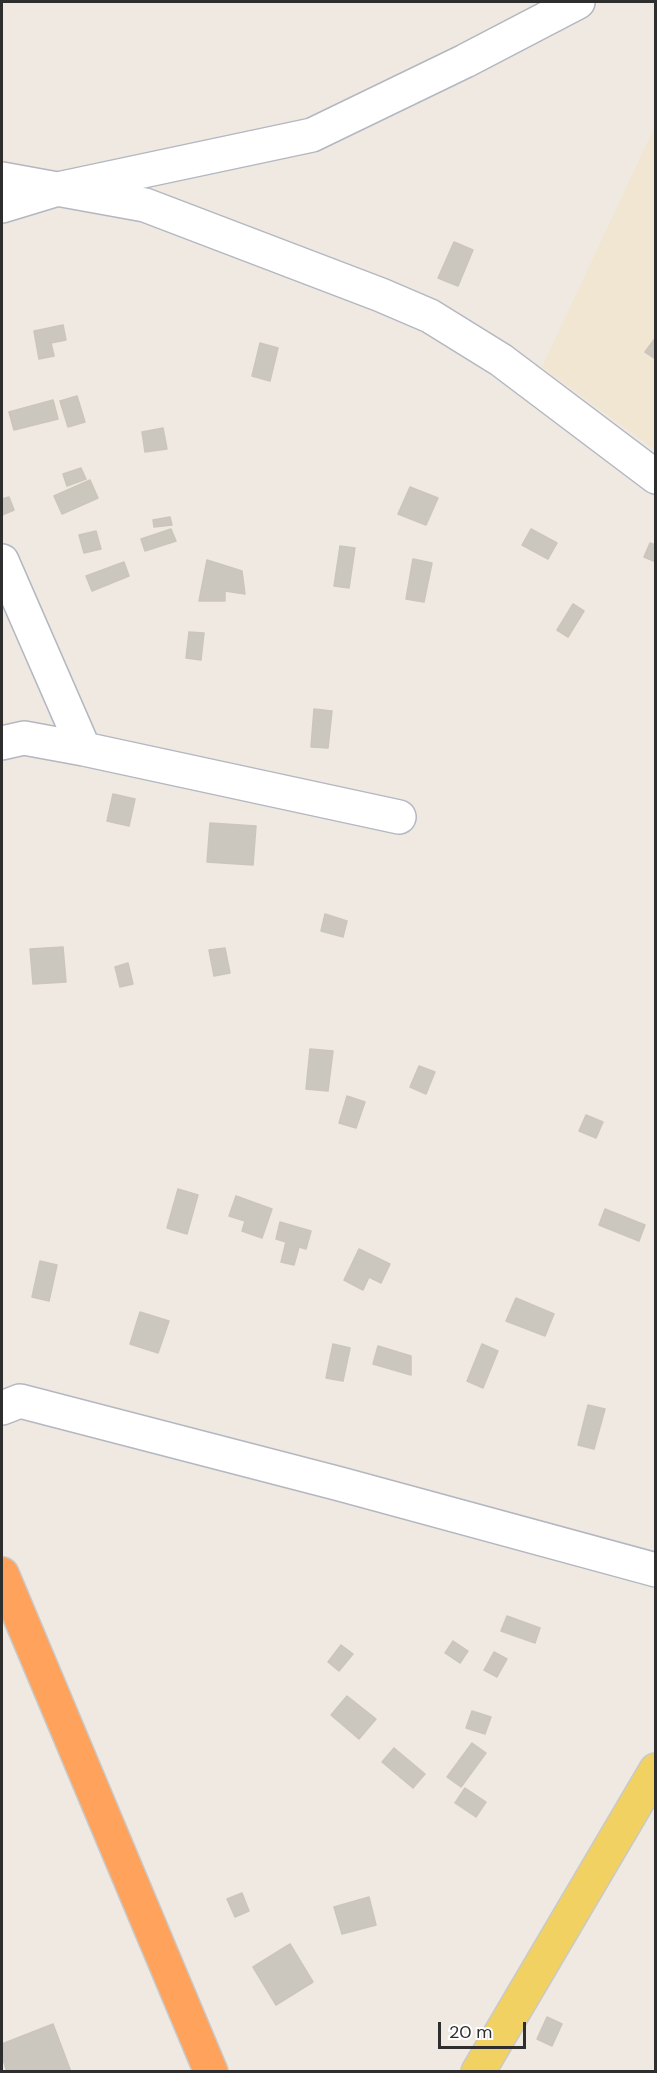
<!DOCTYPE html>
<style>
body{margin:0}
#map{position:relative;width:657px;height:2073px;overflow:hidden;background:#efe9e1;font-family:"DM Sans",sans-serif}
canvas{display:block}
.frame{position:absolute;inset:0;border:3px solid #2e2e2e;pointer-events:none}
.scale{position:absolute;left:438px;top:2022px;width:88px;height:27px;box-sizing:border-box;border:3px solid #2e2e2e;border-top:0;padding-left:8px;font-size:18px;line-height:21px;white-space:nowrap;color:#2e2e2e;-webkit-text-stroke:4px #fff;paint-order:stroke}
</style>
<div id="map">
<canvas width="657" height="2073"></canvas>
<div class="frame"></div>
<div class="scale">20 m</div>
</div>
<script>
const ctx = document.querySelector('canvas').getContext('2d');
ctx.lineJoin = 'round';
function fillPath(path, color) { ctx.fillStyle = color; ctx.fill(path, 'evenodd'); }
function strokePath(path, color, width, dash) { ctx.strokeStyle = color; ctx.lineWidth = width; ctx.lineCap = dash ? 'butt' : 'round'; ctx.setLineDash(dash || []); ctx.stroke(path); }
fillPath(new Path2D(`
 M 655,126 L 655,450 L 542,367 Z`), '#f0e6d1');
const building = new Path2D(`
 M 454,242 L 473,250 L 458,286 L 438,278 Z
 M 63,325 L 66,340 L 51,343 L 54,356 L 39,359 L 34,331 Z
 M 656,337 L 656,359 L 645,352 Z
 M 260,343 L 278,348 L 270,381 L 252,376 Z
 M 77,396 L 85,422 L 68,427 L 60,401 Z
 M 53,400 L 58,419 L 14,430 L 9,412 Z
 M 163,428 L 167,449 L 145,452 L 142,432 Z
 M 81,468 L 86,479 L 67,486 L 63,474 Z
 M 90,480 L 98,498 L 62,514 L 54,496 Z
 M 410,487 L 438,498 L 426,525 L 398,514 Z
 M 9,497 L 14,510 L 2,515 L 2,499 Z
 M 170,517 L 172,525 L 154,527 L 153,520 Z
 M 171,529 L 176,541 L 145,551 L 141,539 Z
 M 531,529 L 557,543 L 548,559 L 522,545 Z
 M 96,531 L 101,549 L 84,553 L 79,535 Z
 M 650,543 L 656,545 L 656,562 L 644,557 Z
 M 340,546 L 355,548 L 349,588 L 334,586 Z
 M 413,559 L 432,563 L 424,602 L 406,599 Z
 M 207,560 L 242,571 L 245,594 L 225,591 L 225,601 L 199,601 Z
 M 124,562 L 129,576 L 92,591 L 86,576 Z
 M 573,604 L 584,611 L 568,637 L 557,630 Z
 M 189,632 L 204,633 L 201,660 L 186,658 Z
 M 314,709 L 332,711 L 328,748 L 311,747 Z
 M 113,794 L 135,799 L 129,826 L 107,821 Z
 M 210,823 L 256,826 L 253,865 L 207,862 Z
 M 325,914 L 347,921 L 343,937 L 321,931 Z
 M 63,947 L 66,982 L 33,984 L 30,949 Z
 M 225,948 L 230,973 L 214,976 L 209,950 Z
 M 128,963 L 133,984 L 120,987 L 115,967 Z
 M 310,1049 L 333,1051 L 328,1091 L 306,1089 Z
 M 419,1066 L 435,1072 L 426,1094 L 410,1087 Z
 M 347,1096 L 365,1102 L 356,1128 L 339,1123 Z
 M 586,1115 L 603,1122 L 596,1138 L 579,1131 Z
 M 178,1189 L 198,1195 L 187,1234 L 167,1228 Z
 M 236,1196 L 272,1209 L 262,1238 L 242,1231 L 245,1221 L 229,1216 Z
 M 605,1209 L 645,1225 L 639,1241 L 599,1225 Z
 M 280,1222 L 311,1231 L 306,1249 L 299,1247 L 294,1265 L 281,1262 L 286,1242 L 276,1239 Z
 M 359,1249 L 390,1264 L 381,1283 L 369,1277 L 363,1290 L 344,1280 Z
 M 40,1261 L 57,1265 L 49,1301 L 32,1297 Z
 M 516,1298 L 554,1314 L 545,1336 L 506,1321 Z
 M 140,1312 L 169,1321 L 158,1353 L 130,1344 Z
 M 333,1344 L 350,1348 L 343,1381 L 326,1378 Z
 M 482,1344 L 498,1351 L 483,1388 L 467,1381 Z
 M 378,1346 L 411,1356 L 411,1375 L 373,1364 Z
 M 588,1405 L 605,1409 L 594,1449 L 578,1445 Z
 M 507,1616 L 540,1628 L 535,1643 L 501,1631 Z
 M 453,1641 L 468,1651 L 460,1663 L 445,1653 Z
 M 341,1645 L 353,1654 L 339,1671 L 328,1662 Z
 M 494,1652 L 507,1659 L 497,1677 L 484,1670 Z
 M 347,1696 L 376,1719 L 359,1739 L 331,1715 Z
 M 472,1711 L 491,1717 L 485,1734 L 466,1728 Z
 M 472,1743 L 486,1753 L 461,1787 L 447,1777 Z
 M 394,1748 L 425,1774 L 413,1788 L 382,1762 Z
 M 465,1788 L 486,1802 L 476,1817 L 455,1803 Z
 M 242,1893 L 249,1911 L 235,1917 L 227,1899 Z
 M 369,1897 L 376,1925 L 342,1934 L 334,1907 Z
 M 290,1944 L 313,1982 L 276,2005 L 253,1967 Z
 M 547,2017 L 562,2024 L 552,2046 L 537,2039 Z
 M 53,2024 L 71,2072 L 7,2072 L 2,2056 L 2,2044 Z`);
fillPath(building, '#cbc7bf');
strokePath(building, '#cbc5ba', 1.5);
const minor = new Path2D(`
 M 2,179 L 145,205 L 381,295 L 430,316 L 501,360 L 656,477
 M 2,206 L 58,189 L 312,135 L 465,61 L 578,2
 M 2,561 L 84,749
 M 2,743 L 24,738 L 84,749 L 399,817
 M 2,1408 L 20,1401 L 340,1484 L 656,1570`);
const major = new Path2D(`
 M 478,2072 L 656,1770`);
const highway = new Path2D(`
 M 2,1574 L 211,2072`);
strokePath(minor, '#b4b7c1', 36);
strokePath(major, '#c9c9c9', 36);
strokePath(highway, '#c9c9c9', 36);
strokePath(minor, '#fff', 33);
strokePath(major, '#f2d163', 33);
strokePath(highway, '#ffa35c', 33);
</script>
